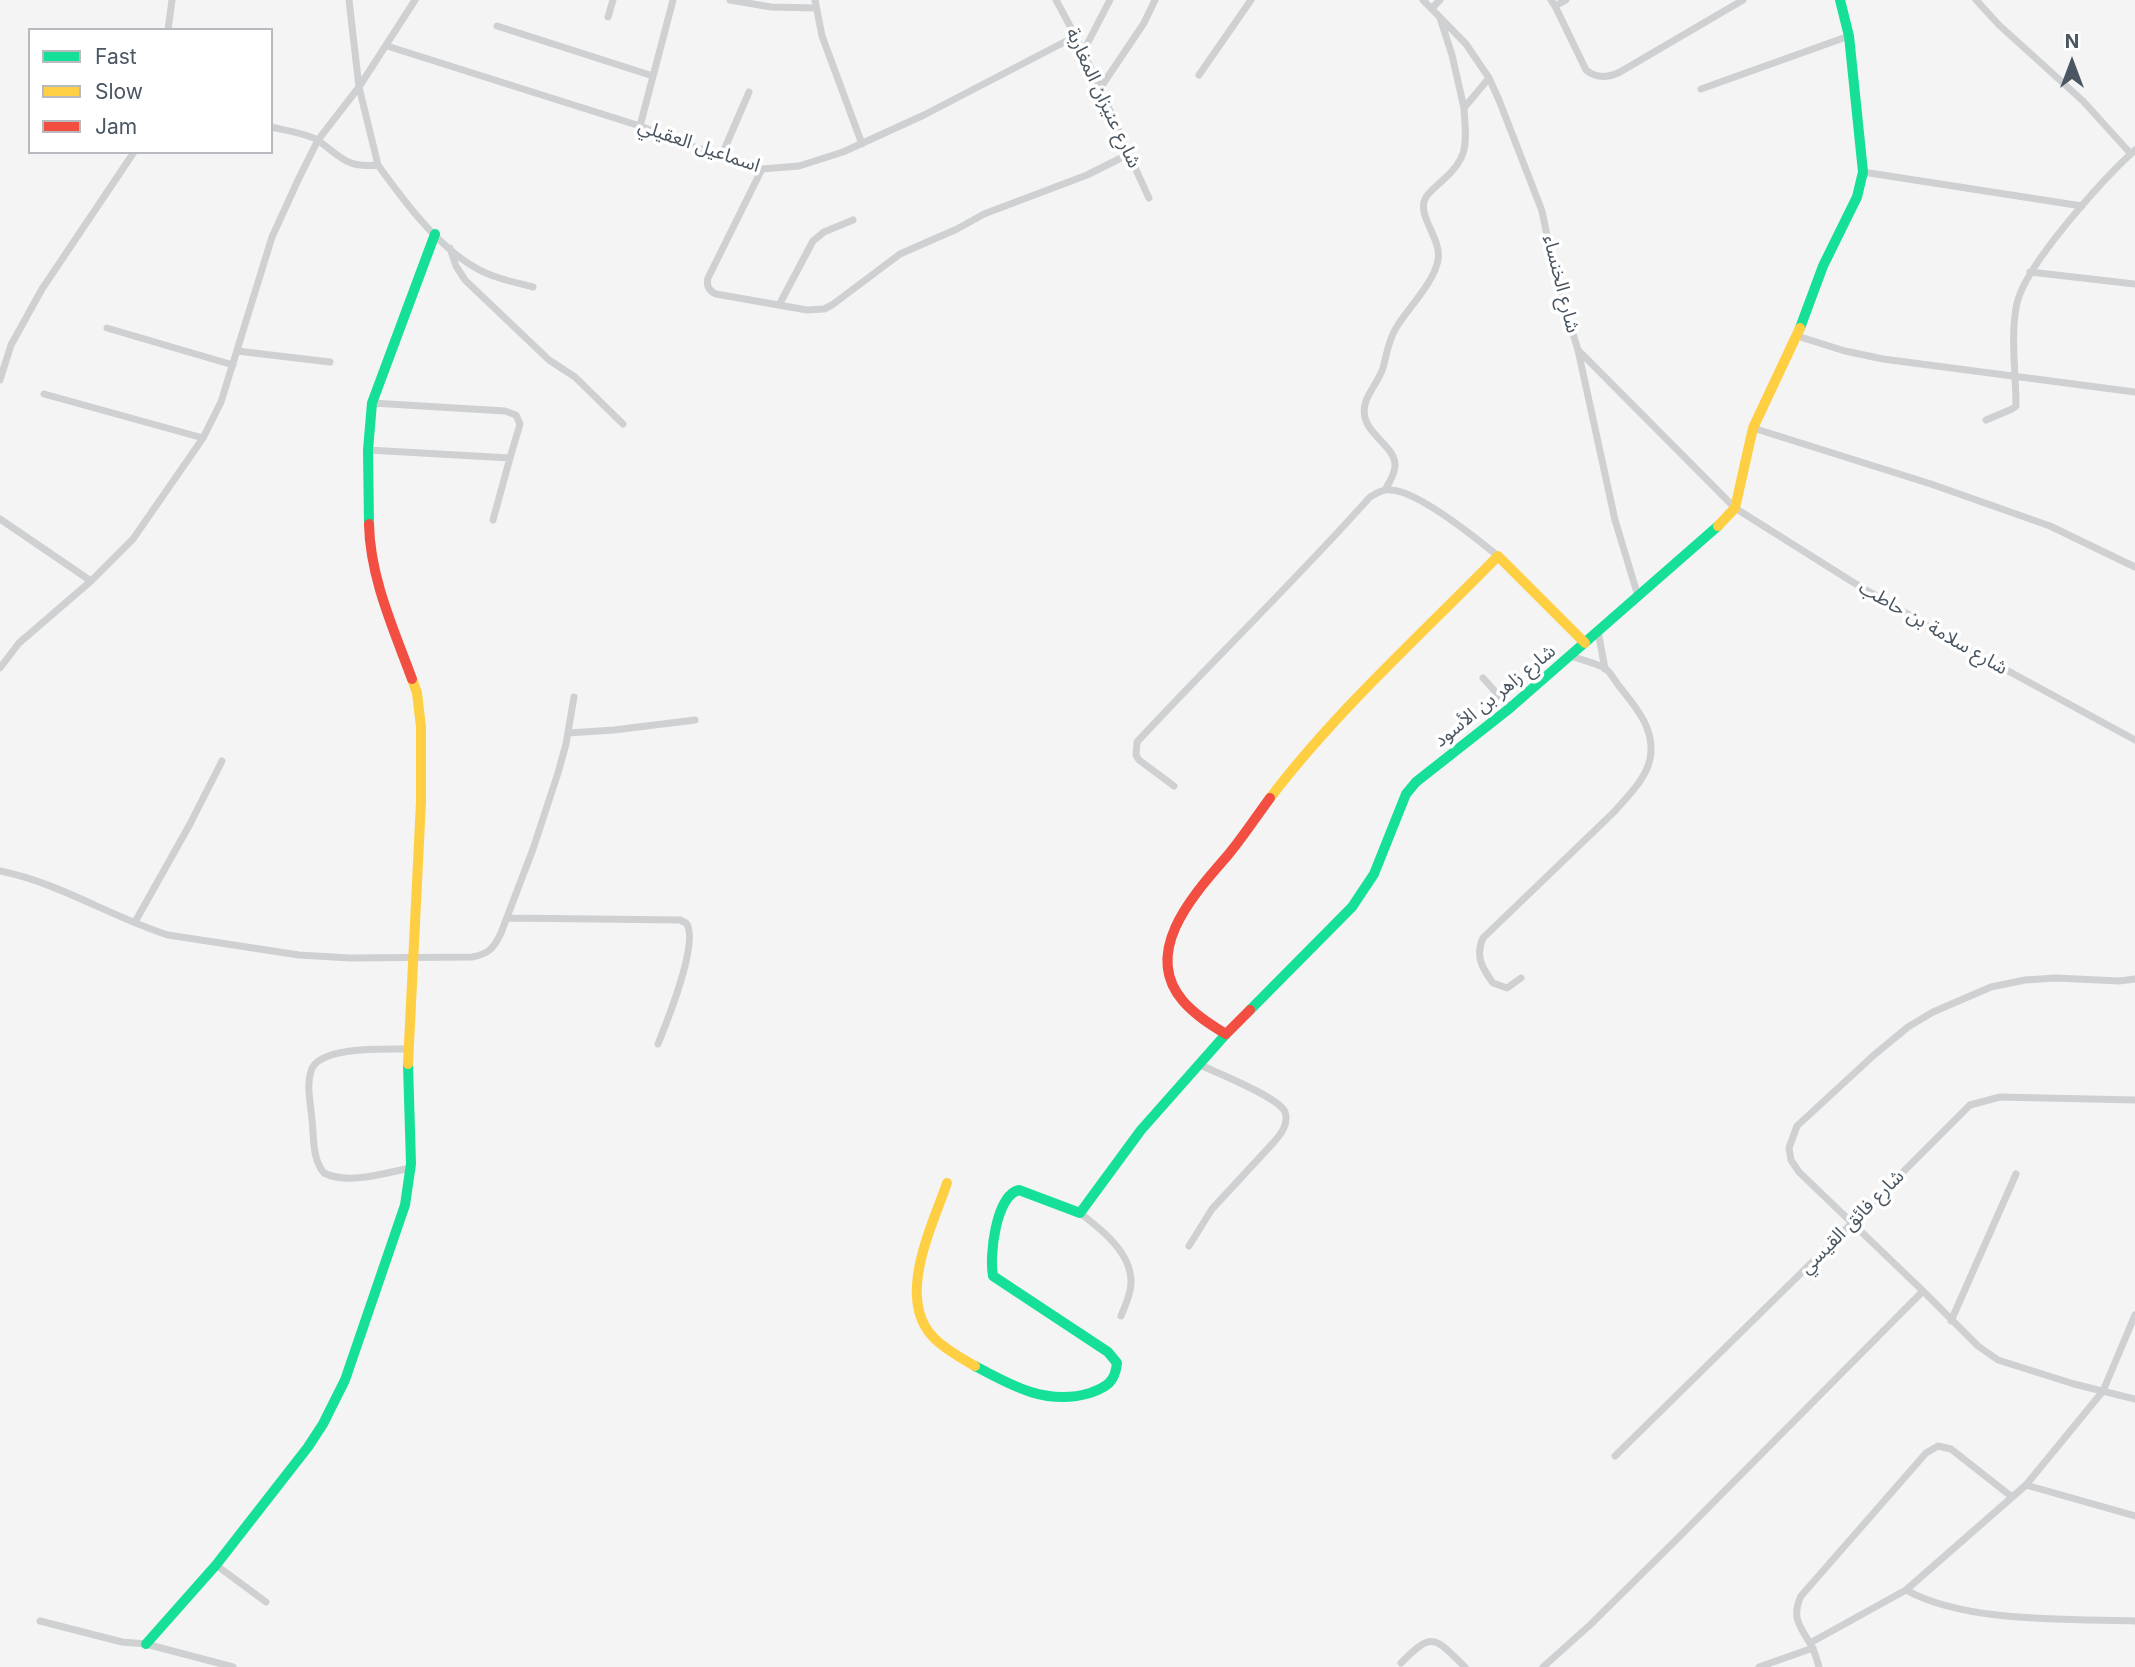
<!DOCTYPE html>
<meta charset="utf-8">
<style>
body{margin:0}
#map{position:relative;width:2135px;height:1667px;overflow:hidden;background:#f4f4f4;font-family:Inter,sans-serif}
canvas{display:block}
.legend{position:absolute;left:28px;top:28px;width:245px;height:126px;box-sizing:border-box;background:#fff;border:2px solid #b7bbc0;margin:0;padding:9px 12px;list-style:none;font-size:21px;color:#4a5661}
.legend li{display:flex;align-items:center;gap:14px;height:35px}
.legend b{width:35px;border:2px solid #b7bbc0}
.north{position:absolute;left:2037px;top:28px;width:70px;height:70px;-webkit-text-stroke:5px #fff;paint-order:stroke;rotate:0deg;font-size:19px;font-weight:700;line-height:28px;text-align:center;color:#4a5661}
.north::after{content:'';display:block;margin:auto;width:24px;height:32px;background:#4a5661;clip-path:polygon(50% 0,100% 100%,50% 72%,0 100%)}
</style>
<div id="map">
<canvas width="2135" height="1667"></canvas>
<ul class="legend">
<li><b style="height:9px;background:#16e098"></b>Fast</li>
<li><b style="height:9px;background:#ffcf43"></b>Slow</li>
<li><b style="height:9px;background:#f24e42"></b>Jam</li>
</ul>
<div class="north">N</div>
</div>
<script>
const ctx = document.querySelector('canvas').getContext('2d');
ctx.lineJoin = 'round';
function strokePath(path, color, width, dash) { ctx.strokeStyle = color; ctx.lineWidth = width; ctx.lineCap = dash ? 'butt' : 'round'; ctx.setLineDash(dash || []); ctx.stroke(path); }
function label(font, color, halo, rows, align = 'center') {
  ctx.font = font + ' Inter,"Noto Sans Arabic",sans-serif'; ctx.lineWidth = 7; ctx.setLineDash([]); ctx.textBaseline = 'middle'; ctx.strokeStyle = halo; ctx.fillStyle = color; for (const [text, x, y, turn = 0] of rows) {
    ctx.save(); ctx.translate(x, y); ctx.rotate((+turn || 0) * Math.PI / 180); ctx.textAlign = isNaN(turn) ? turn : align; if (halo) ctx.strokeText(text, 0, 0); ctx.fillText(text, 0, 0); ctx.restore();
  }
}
strokePath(new Path2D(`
 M 730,0 L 771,7 L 816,8
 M 815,0 L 822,36 L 862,144
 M 1056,0 C 1092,64 1118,132 1149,198
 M 1423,0 L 1466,44 L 1489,78 L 1499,100 L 1542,211 L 1556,279 L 1578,350 L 1615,520 L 1638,596
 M 1551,0 L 1555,6 L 1566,0
 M 1976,0 L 1999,25 L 2083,101 L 2131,154
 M 1555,6 L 1586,70 C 1597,79 1608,78 1620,72 L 1743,0
 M 1432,8 L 1440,0
 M 608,17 L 613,0
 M 1440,18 L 1452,55 L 1464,108
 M 497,26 L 653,76
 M 168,30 L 172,0
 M 387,46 L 640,126 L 721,157 L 762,169 L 799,166 L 843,152 L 924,115 L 1076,36
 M 1083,52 L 1110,0
 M 1199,75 L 1251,0
 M 1101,87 L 1144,23 L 1155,0
 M 1701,89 L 1849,36
 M 640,126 L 673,0
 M 271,127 C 284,130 309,134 319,141 C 342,158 347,168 378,165 L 359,87 L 349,0
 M 721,157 L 749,92
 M 378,165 C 403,200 438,247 476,268 C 493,278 514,282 533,287
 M 762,169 L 708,278 C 706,286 709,291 716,294 L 807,310 L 824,309 L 832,305 L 900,254 L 957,229 L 984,214 L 1087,175 L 1129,154
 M 1863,172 L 2082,206
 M 450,248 L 456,266 L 465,280 L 549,360 L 575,377 L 623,424
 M 2030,272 L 2135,284
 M 779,305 L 813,241 L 824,232 L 853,220
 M 107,328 L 233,365
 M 1797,336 L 1845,351 L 1883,359 L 2135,392
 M 1578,350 L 1735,508 L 1851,581 L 1955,642 L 2135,740
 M 237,351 L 330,362
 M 0,380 L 11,345 L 42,289 L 134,152
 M 44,394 L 203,438
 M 1986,420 L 2012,409 L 2016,406 C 2016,372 2010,336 2017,303 C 2026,264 2104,178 2135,150
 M 1753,428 L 1931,484 L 2050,526 L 2135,567
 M 368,450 L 510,458 L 520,424 L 516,415 L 505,411 L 372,403
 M 1385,490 C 1389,483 1395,474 1395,466 C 1396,443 1355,432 1366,401 C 1370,390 1379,380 1383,368 C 1387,354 1388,341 1396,328 C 1408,308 1434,283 1438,260 C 1442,239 1417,216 1425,199 C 1428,192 1437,186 1443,180 C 1470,157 1466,142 1464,108 L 1489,78
 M 0,519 L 91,581
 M 493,520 L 510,458
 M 1598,631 L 1605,669
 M 0,668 L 19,643 L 91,581 L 133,539 L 203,438 L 221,402 L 272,237 L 299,178 L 318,140 L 359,87 L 415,0
 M 1483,678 L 1510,708
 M 568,733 L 614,730 L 695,720
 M 1174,786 L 1139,760 L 1136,755 L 1137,742 C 1214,659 1295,581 1370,497 C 1377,493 1383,489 1391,490 C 1418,491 1476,538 1498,556
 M 0,871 C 60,883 111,917 168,935 L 299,955 L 350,958 L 472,957 C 489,954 494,948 501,933 L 533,849 L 558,773 L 566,744 L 574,697
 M 507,918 L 680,920 L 686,923 C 700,940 667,1022 658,1044
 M 135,922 L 190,824 L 222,761
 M 1521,978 L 1507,988 L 1493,983 C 1482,968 1475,956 1483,938 L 1614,812 C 1627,797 1646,779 1650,759 C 1656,730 1636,707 1619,686 C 1615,681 1611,673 1606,669 C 1598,663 1581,660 1571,656
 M 2135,979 L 2119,981 L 2056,978 L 2025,980 L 1991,987 L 1933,1012 L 1908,1027 L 1874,1055 L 1797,1126 L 1789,1148 L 1791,1160 L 1799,1172 L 1923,1291 L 1978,1346 L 1998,1360 L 2074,1384 L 2135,1399
 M 407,1049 C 386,1049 318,1046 311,1071 C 306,1086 311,1105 312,1120 C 314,1137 312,1159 324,1173 C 348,1185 385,1173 410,1168
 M 1080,1213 C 1101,1229 1132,1253 1131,1283 C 1131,1294 1125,1306 1121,1316
 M 1189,1246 L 1212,1209 L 1274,1142 C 1281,1134 1289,1124 1285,1112 C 1279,1097 1215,1072 1198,1064
 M 1951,1321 L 2016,1174
 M 1615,1456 L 1852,1223 L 1970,1105 L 2000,1097 L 2135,1100
 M 2026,1485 L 2135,1516
 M 216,1565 L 266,1602
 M 1906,1590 C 1965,1623 2068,1619 2135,1621
 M 40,1621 L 122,1642 L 146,1644 L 233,1667
 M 1810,1643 L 1906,1590 L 2026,1485 L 2103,1391 L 2135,1315
 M 1401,1663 C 1433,1630 1435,1638 1465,1667
 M 1543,1667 L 1590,1625 L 1676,1540 L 1923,1291
 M 1759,1667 L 1813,1648
 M 1819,1667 C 1817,1660 1815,1652 1811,1645 C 1800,1626 1791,1618 1801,1596 L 1926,1453 L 1938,1446 L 1951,1449 L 2012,1497`), '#ced0d2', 7);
strokePath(new Path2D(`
 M 1800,328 L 1823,266 L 1857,197 L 1863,172 L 1849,36 L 1840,0
 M 369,524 L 368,450 L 372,403 L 435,234
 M 1250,1010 L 1352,907 L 1374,874 L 1406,794 L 1416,782 L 1510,708 L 1718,526
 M 975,1366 C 1012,1386 1047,1406 1090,1393 C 1107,1387 1115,1382 1117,1363 L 1108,1352 L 993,1276 C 989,1256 996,1195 1019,1190 L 1080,1213 L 1141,1130 L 1226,1034
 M 146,1644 L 216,1565 L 308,1447 L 323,1424 L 345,1380 L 405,1205 L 411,1164 L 408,1064`), '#16e098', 10);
strokePath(new Path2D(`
 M 1718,526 L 1735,508 L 1753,428 L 1800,328
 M 1270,798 C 1337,710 1421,635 1498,556 L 1585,643
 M 408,1064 L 421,802 L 421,727 L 417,693 L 412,679
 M 947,1183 C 932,1227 895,1299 934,1338 C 946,1350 961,1358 975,1366`), '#ffcf43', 10);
strokePath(new Path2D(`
 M 369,524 C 370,578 394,630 412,679
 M 1250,1010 L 1226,1034 C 1211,1025 1195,1015 1183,1001 C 1140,951 1196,892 1228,855 C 1243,837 1256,817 1270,798`), '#f24e42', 10);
label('19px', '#4a5661', '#fff', [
 ["شارع عنيزان المغاربة",1103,98,65],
 ["اسماعيل العقيلي",699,146,19],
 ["شارع الخنساء",1561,284,76],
 ["شارع سلامة بن حاطب",1933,628,30],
 ["شارع زاهر بن الأسود",1495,696,-39],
 ["شارع فائق القيسي",1852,1222,-45]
]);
</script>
